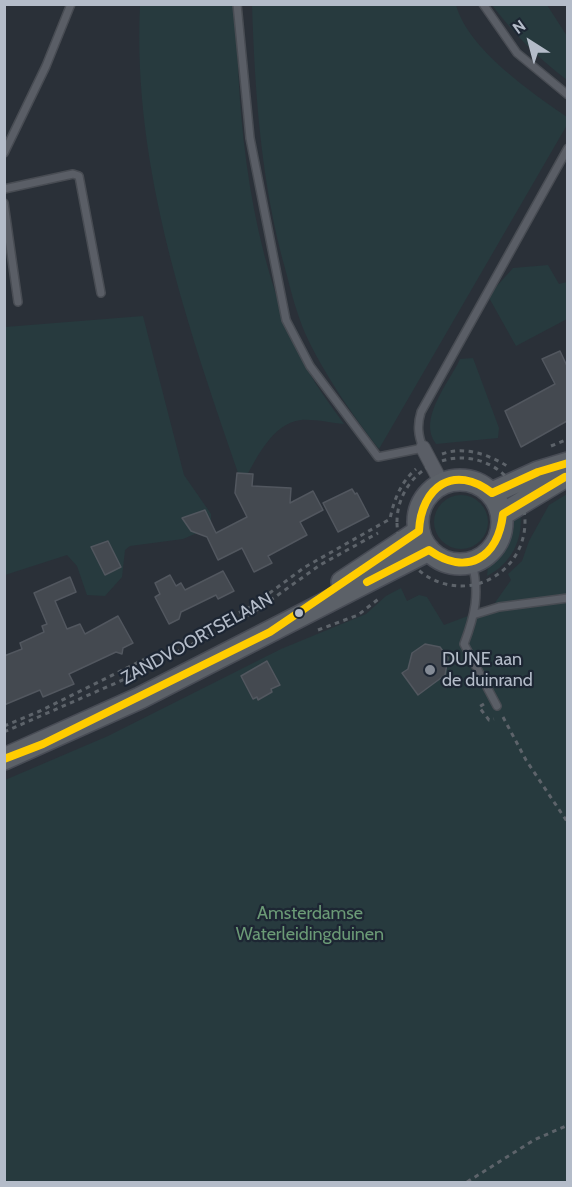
<!DOCTYPE html>
<style>
body{margin:0}
#map{position:relative;width:572px;height:1187px;overflow:hidden;background:#2a3038;font-family:Cabin,sans-serif}
canvas{display:block}
.frame{position:absolute;inset:0;border:6px solid #b4bcc9;pointer-events:none}
.north{position:absolute;left:500px;top:12px;width:60px;height:60px;-webkit-text-stroke:4px #1d2633;paint-order:stroke;rotate:324deg;font-size:16px;font-weight:700;line-height:24px;text-align:center;color:#b4bcc9}
.north::after{content:'';display:block;margin:auto;width:21px;height:27px;background:#b4bcc9;clip-path:polygon(50% 0,100% 100%,50% 72%,0 100%)}
</style>
<div id="map">
<canvas width="572" height="1187"></canvas>
<div class="frame"></div>
<div class="north">N</div>
</div>
<script>
const ctx = document.querySelector('canvas').getContext('2d');
ctx.lineJoin = 'round';
function fillPath(path, color) { ctx.fillStyle = color; ctx.fill(path, 'evenodd'); }
function strokePath(path, color, width, dash) { ctx.strokeStyle = color; ctx.lineWidth = width; ctx.lineCap = dash ? 'butt' : 'round'; ctx.setLineDash(dash || []); ctx.stroke(path); }
function label(font, color, halo, rows, align = 'center') {
  ctx.font = font + ' Cabin,sans-serif'; ctx.lineWidth = 4.5; ctx.setLineDash([]); ctx.textBaseline = 'middle'; ctx.strokeStyle = halo; ctx.fillStyle = color; for (const [text, x, y, turn = 0] of rows) {
    ctx.save(); ctx.translate(x, y); ctx.rotate((+turn || 0) * Math.PI / 180); ctx.textAlign = isNaN(turn) ? turn : align; if (halo) ctx.strokeText(text, 0, 0); ctx.fillText(text, 0, 0); ctx.restore();
  }
}
fillPath(new Path2D(`
 M 140,5 L 237,5 C 236,121 251,254 302,359 C 313,382 329,403 344,424 C 331,423 315,419 301,420 C 271,423 255,462 242,484 C 189,330 132,170 140,5 Z
 M 252,5 L 456,5 C 468,49 531,92 567,117 L 567,125 L 379,449 C 353,416 322,371 305,333 C 297,314 291,292 286,272 C 261,184 255,95 252,5 Z
 M 492,5 L 547,5 L 567,36 L 567,80 C 536,56 516,36 492,5 Z
 M 548,265 L 559,284 L 567,282 L 567,319 L 516,346 L 488,296 L 513,268 Z
 M 143,316 L 184,475 L 211,514 L 211,527 L 183,539 L 130,546 L 125,550 L 122,577 L 105,596 L 87,595 L 77,566 L 67,555 L 5,575 L 5,327 Z
 M 473,358 L 499,428 L 498,438 L 436,444 C 417,419 449,383 460,359 Z
 M 567,494 L 567,1182 L 5,1182 L 5,780 L 108,736 L 281,649 L 366,614 L 386,596 L 401,588 L 407,601 L 419,595 L 427,597 L 444,625 L 492,607 L 511,580 L 508,574 L 522,561 L 529,541 L 549,505 Z
 M434 522a27 27 0 1 1 54 0a27 27 0 1 1-54 0Z
 M 520,512 C 524,539 511,564 487,576 L 488,566 L 503,547 L 510,525 Z`), '#273a3e');
const building = new Path2D(`
 M 560,351 L 567,366 L 567,421 L 521,447 L 505,411 L 555,384 L 542,359 Z
 M 237,473 L 253,474 L 252,486 L 291,488 L 290,503 L 313,491 L 323,510 L 300,522 L 307,535 L 268,556 L 272,563 L 254,572 L 242,548 L 218,560 L 207,537 L 191,531 L 182,518 L 205,510 L 216,533 L 247,517 L 235,493 Z
 M 352,489 L 355,494 L 357,493 L 369,516 L 338,532 L 323,503 Z
 M 108,541 L 121,567 L 105,575 L 91,547 Z
 M 223,571 L 234,591 L 218,599 L 216,595 L 181,612 L 179,619 L 169,624 L 155,597 L 160,594 L 155,583 L 170,575 L 176,586 L 181,583 L 185,590 Z
 M 70,577 L 76,592 L 55,601 L 67,629 L 80,624 L 85,634 L 118,616 L 133,643 L 123,648 L 122,654 L 116,652 L 69,674 L 74,684 L 43,697 L 40,690 L 4,705 L 4,656 L 22,649 L 20,643 L 44,632 L 42,626 L 47,624 L 34,593 Z
 M 425,644 L 440,647 L 448,658 L 445,675 L 418,695 L 402,673 L 408,669 L 412,653 Z
 M 267,661 L 280,685 L 271,689 L 272,692 L 258,700 L 257,697 L 253,699 L 241,676 Z`);
fillPath(building, '#444950');
strokePath(building, '#52575f', 1.5);
const service = new Path2D(`
 M 237,4 L 250,138 L 286,320 L 310,366 L 378,457 L 423,448 C 418,435 417,425 421,412 L 568,148
 M 483,4 L 517,53 L 568,95
 M 4,153 L 46,66 L 71,4
 M 4,189 L 73,174 L 79,176 L 101,293
 M 4,203 L 18,302
 M 472,563 C 480,593 475,615 464,644 L 497,706
 M 476,614 L 499,607 L 568,598`);
const minor = new Path2D(`
 M 423,448 L 442,484`);
const primary = new Path2D(`
 M418 522a42 42 0 1 1 84 0a42 42 0 1 1-84 0Z
 M 492,493 L 538,472 L 568,463
 M 503,514 L 568,475
 M 342,582 L 419,531
 M 4,759 L 140,698 L 429,550`);
strokePath(service, '#484c53', 10);
strokePath(minor, '#484c53', 16);
strokePath(primary, '#484c55', 24);
strokePath(new Path2D(`
 M 551,446 L 568,439
 M 442,454 C 463,446 488,454 507,466
 M397 522a64 64 0 1 1 128 0a64 64 0 1 1-128 0Z
 M 318,630 L 358,615 L 381,597
 M 484,704 L 479,707 L 489,720 L 494,719
 M 503,717 L 526,760 L 568,823
 M 4,726 L 40,711 L 252,606 L 305,567 L 390,519 C 394,499 401,482 416,469
 M 4,732 L 125,679 L 254,612 L 320,565 L 378,533
 M 467,1182 L 534,1140 L 568,1125`), '#5d636a', 3, [4.5, 4.5]);
strokePath(service, '#5a5e66', 7);
strokePath(minor, '#5a5e66', 14);
strokePath(primary, '#5c6168', 21);
strokePath(new Path2D(`
 M 367,582 L 429,550 C 467,577 498,558 503,514 L 565,477
 M 4,759 L 43,744 L 270,632 L 419,531 C 421,487 454,463 492,493 L 538,472 L 568,463`), '#fc0', 8);
for (const [x, y, r, color] of [
 [299,613,5,"#b4bcc9"],
 [430,670,6,"#848b96"]
]) { const dot = new Path2D(); dot.arc(x, y, r, 0, 2 * Math.PI); ctx.fillStyle = color; ctx.fill(dot); strokePath(dot, '#1d2633', 2); }
label('18px', '#b4bcc9', '#1d2633', [
 ["ZANDVOORTSELAAN",197,639,-29]
]);
label('18px', '#b4bcc9', '#1d2633', [
 ["DUNE aan",442,660],
 ["de duinrand",442,681]
], 'left');
label('18px', '#6b9a76', '#1d2633', [
 ["Amsterdamse",310,914],
 ["Waterleidingduinen",310,935]
]);
</script>
